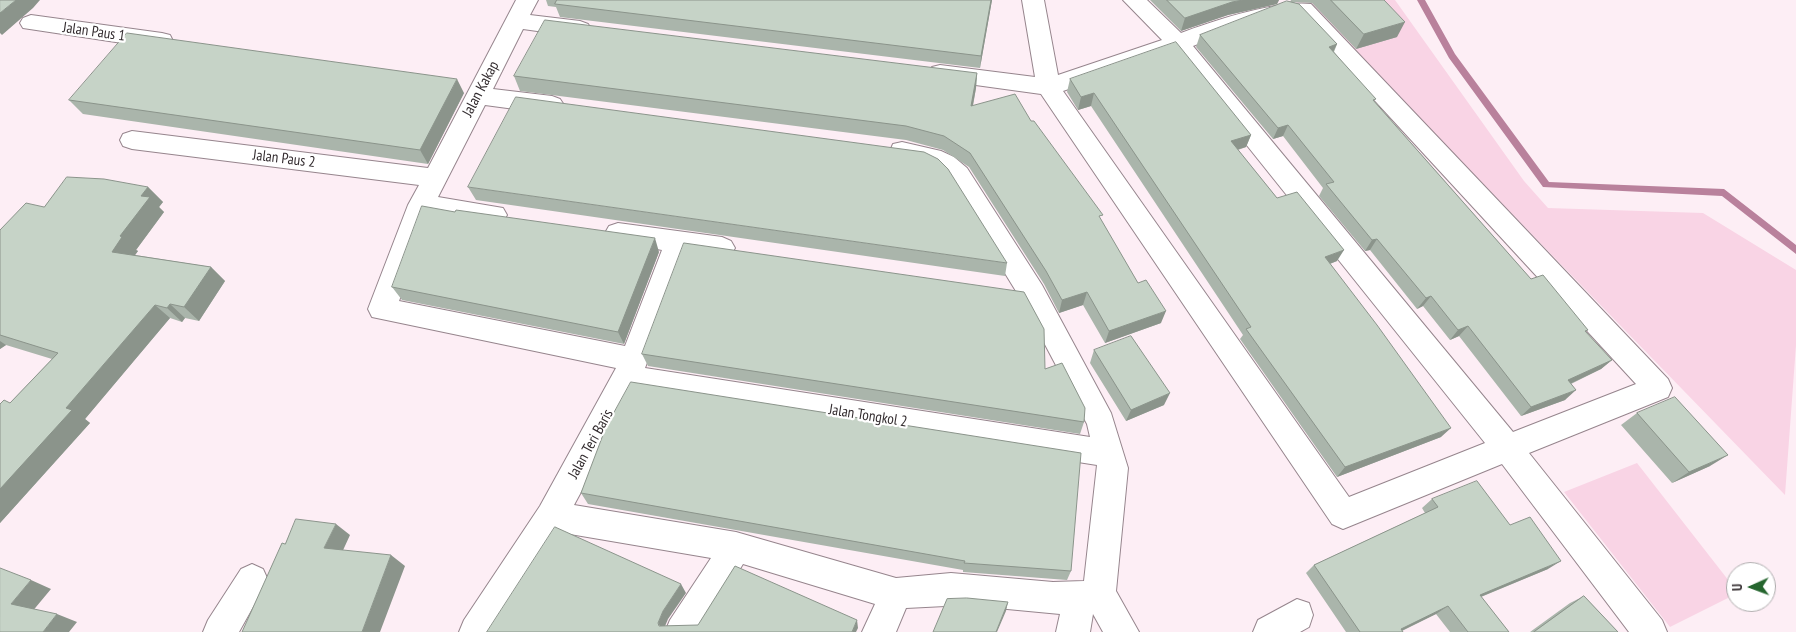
<!DOCTYPE html>
<style>
body{margin:0}
#map{position:relative;width:1796px;height:632px;overflow:hidden;background:#fdeef5;font-family:"PT Sans Narrow",sans-serif}
canvas{display:block}
.north{position:absolute;left:1726px;top:562px;width:50px;height:50px;box-sizing:border-box;background:#fff;border:1px solid #adabac;border-radius:50%;rotate:268deg;font-size:14px;font-weight:700;line-height:20px;text-align:center;color:#332c2f}
.north::after{content:'';display:block;margin:auto;width:18px;height:22px;background:#25652e;clip-path:polygon(50% 0,100% 100%,50% 72%,0 100%)}
</style>
<div id="map">
<canvas width="1796" height="632"></canvas>
<div class="north">U</div>
</div>
<script>
const ctx = document.querySelector('canvas').getContext('2d');
ctx.lineJoin = 'round';
function fillPath(path, color) { ctx.fillStyle = color; ctx.fill(path, 'evenodd'); }
function strokePath(path, color, width, dash) { ctx.strokeStyle = color; ctx.lineWidth = width; ctx.lineCap = dash ? 'butt' : 'round'; ctx.setLineDash(dash || []); ctx.stroke(path); }
function label(font, color, halo, rows, align = 'center') {
  ctx.font = font + ' "PT Sans Narrow",sans-serif'; ctx.lineWidth = 4.5; ctx.setLineDash([]); ctx.textBaseline = 'middle'; ctx.strokeStyle = halo; ctx.fillStyle = color; for (const [text, x, y, turn = 0] of rows) {
    ctx.save(); ctx.translate(x, y); ctx.rotate((+turn || 0) * Math.PI / 180); ctx.textAlign = isNaN(turn) ? turn : align; if (halo) ctx.strokeText(text, 0, 0); ctx.fillText(text, 0, 0); ctx.restore();
  }
}
fillPath(new Path2D(`
 M 1300,0 L 1395,0 L 1524,181 L 1548,208 L 1703,213 L 1796,270 L 1796,345 L 1785,495 L 1478,179 Z
 M 1637,463 L 1736,590 L 1736,594 L 1670,627 L 1564,492 Z`), '#f9d4e5');
fillPath(new Path2D(`
 M 1417,0 L 1425,0 L 1455,54 L 1549,182 L 1724,189 L 1796,245 L 1796,254 L 1722,196 L 1543,187 L 1449,58 Z`), '#b9819c');
const minor = new Path2D(`
 M 516,0 L 538,0 L 530,15 L 580,21 L 588,24 L 591,29 L 588,34 L 580,37 L 523,29 L 493,89 L 552,96 L 560,99 L 564,105 L 560,111 L 552,114 L 485,105 L 438,197 L 503,208 L 507,215 L 503,222 L 494,225 L 430,216 L 399,301 L 625,346 L 662,250 L 609,240 L 605,233 L 609,226 L 618,223 L 722,237 L 731,241 L 735,248 L 731,255 L 722,259 L 687,253 L 645,368 L 1090,437 L 1087,424 L 1022,301 L 949,182 L 937,171 L 924,164 L 893,158 L 890,151 L 893,144 L 902,142 L 941,151 L 954,157 L 967,168 L 1042,285 L 1111,413 L 1128,468 L 1116,591 L 1139,632 L 1103,632 L 1093,614 L 1090,632 L 1056,632 L 1060,614 L 965,605 L 906,608 L 896,632 L 862,632 L 875,604 L 743,564 L 701,632 L 665,632 L 670,620 L 711,558 L 558,532 L 495,632 L 459,632 L 464,620 L 540,506 L 616,368 L 372,317 L 368,309 L 408,205 L 419,185 L 132,149 L 123,146 L 120,140 L 123,134 L 132,131 L 428,168 ZM 635,392 L 1097,465 L 1084,581 L 1053,582 L 951,573 L 896,578 L 736,532 L 574,505 Z
 M 1022,0 L 1044,0 L 1058,75 L 1162,40 L 1123,0 L 1147,0 L 1181,33 C 1215,20 1277,0 1311,4 L 1668,379 L 1672,388 L 1668,397 L 1529,453 L 1662,620 L 1667,632 L 1629,632 L 1502,464 L 1343,529 L 1332,524 L 1041,94 L 932,79 L 928,73 L 932,67 L 940,65 L 1035,77 ZM 1282,11 L 1295,14 L 1636,384 L 1513,432 L 1193,46 ZM 1173,53 L 1485,443 L 1349,497 L 1063,91 Z
 M 31,15 L 162,33 L 170,35 L 173,41 L 170,47 L 162,49 L 23,28 L 20,23 L 23,18 Z
 M 252,564 L 263,569 L 268,580 L 239,632 L 203,632 L 208,620 L 241,569 Z
 M 1297,599 L 1309,603 L 1313,615 L 1309,627 L 1300,632 L 1253,632 L 1258,620 Z`);
strokePath(minor, '#96858d', 2);
fillPath(minor, '#fff');
fillPath(new Path2D(`
 M 546,0 L 992,0 L 980,68 L 560,17 L 556,7 L 548,6 Z
 M 1150,0 L 1279,0 L 1277,4 L 1228,15 L 1181,31 Z
 M 1291,0 L 1384,0 L 1397,37 L 1356,49 L 1312,3 L 1294,2 L 1337,44 L 1334,52 L 1375,102 L 1531,279 L 1586,332 L 1612,360 L 1601,369 L 1571,384 L 1565,400 L 1521,416 L 1459,336 L 1450,340 L 1423,306 L 1417,309 L 1370,250 L 1365,251 L 1319,196 L 1323,188 L 1283,136 L 1273,139 L 1196,47 L 1200,35 L 1290,2 Z
 M 977,73 L 976,88 L 973,106 L 1031,121 L 1101,220 L 1161,323 L 1105,343 L 1083,305 L 1059,313 L 1044,284 L 969,167 L 943,150 L 906,140 L 520,91 L 514,76 Z
 M 1070,79 L 1251,135 L 1246,147 L 1238,150 L 1277,198 L 1337,261 L 1330,264 L 1441,437 L 1337,477 L 1240,339 L 1243,335 L 1091,106 L 1078,110 L 1067,92 Z
 M 464,93 L 428,164 L 83,114 L 69,100 Z
 M 148,187 L 163,202 L 159,207 L 164,212 L 136,250 L 138,251 L 135,255 L 211,267 L 225,281 L 199,321 L 185,318 L 182,322 L 170,318 L 85,419 L 90,423 L 0,523 L 0,404 L 10,403 L 52,359 L 6,345 L 0,349 L 0,230 Z
 M 468,187 L 1007,263 L 1005,276 L 476,200 Z
 M 659,252 L 624,344 L 402,300 L 392,287 Z
 M 1094,350 L 1164,405 L 1126,421 L 1090,363 Z
 M 642,354 L 1045,369 L 1084,422 L 1080,434 L 648,366 Z
 M 1637,413 L 1710,466 L 1672,483 L 1621,425 Z
 M 581,493 L 1071,571 L 1067,580 L 963,572 L 963,570 L 588,504 Z
 M 1432,499 L 1510,525 L 1548,569 L 1481,597 L 1509,632 L 1450,632 L 1436,614 L 1402,631 L 1403,632 L 1346,632 L 1306,573 L 1314,565 L 1425,513 L 1422,508 Z
 M 1584,596 L 1618,632 L 1530,632 L 1570,603 Z`), '#aab5ab');
fillPath(new Path2D(`
 M 16,0 L 40,0 L 33,8 L 2,35 L 0,33 L 0,13 Z
 M 991,0 L 992,0 L 980,68 L 981,56 Z
 M 1243,0 L 1279,0 L 1277,4 L 1228,15 L 1181,31 L 1185,18 L 1232,2 Z
 M 1405,22 L 1397,37 L 1356,49 L 1364,34 Z
 M 1337,44 L 1331,56 L 1329,47 Z
 M 977,73 L 976,88 L 970,120 L 971,106 Z
 M 457,79 L 464,93 L 428,164 L 420,150 Z
 M 1094,93 L 1091,106 L 1078,110 L 1081,97 Z
 M 1288,125 L 1283,136 L 1273,139 L 1278,128 Z
 M 1251,135 L 1246,147 L 1226,153 L 1231,141 Z
 M 148,187 L 163,202 L 159,207 L 164,212 L 136,250 L 138,251 L 127,266 L 112,252 L 141,196 Z
 M 655,238 L 659,252 L 624,344 L 618,332 Z
 M 1377,239 L 1370,250 L 1365,251 L 1372,240 Z
 M 1344,250 L 1337,261 L 1318,268 L 1325,257 Z
 M 211,267 L 225,281 L 199,321 L 184,307 Z
 M 1087,292 L 1083,305 L 1059,313 L 1062,300 Z
 M 1431,296 L 1423,306 L 1417,309 L 1426,298 Z
 M 170,304 L 185,318 L 182,322 L 167,308 Z
 M 155,305 L 170,318 L 85,419 L 90,423 L 0,523 L 0,489 L 66,408 Z
 M 1166,311 L 1161,323 L 1105,343 L 1109,331 Z
 M 1468,326 L 1459,336 L 1450,340 L 1458,330 Z
 M 0,341 L 6,345 L 0,349 Z
 M 1612,360 L 1601,369 L 1557,390 L 1568,380 Z
 M 1576,390 L 1565,400 L 1521,416 L 1531,407 Z
 M 1170,393 L 1164,405 L 1126,421 L 1131,410 Z
 M 1451,428 L 1441,437 L 1337,477 L 1345,467 Z
 M 1728,455 L 1710,466 L 1672,483 L 1689,472 Z
 M 336,524 L 350,535 L 339,559 L 324,548 Z
 M 391,555 L 405,566 L 380,632 L 362,632 Z
 M 1561,561 L 1548,569 L 1468,602 L 1480,595 Z
 M 31,580 L 51,589 L 31,613 L 11,604 Z
 M 681,584 L 686,593 L 668,619 L 663,631 L 658,623 L 663,611 Z
 M 1008,602 L 1006,611 L 997,632 L 996,632 Z
 M 1448,606 L 1436,614 L 1399,632 L 1401,629 Z
 M 57,614 L 77,622 L 69,632 L 43,632 Z
 M 857,620 L 858,628 L 856,632 L 852,632 Z`), '#8b948b');
const building = new Path2D(`
 M 0,0 L 16,0 L 0,13 Z
 M 557,0 L 991,0 L 981,56 L 555,4 Z
 M 1167,0 L 1243,0 L 1232,2 L 1185,18 Z
 M 1331,0 L 1384,0 L 1405,22 L 1364,34 Z
 M 1287,1 L 1299,4 L 1337,44 L 1329,47 L 1376,99 L 1373,100 L 1531,279 L 1543,275 L 1588,330 L 1585,331 L 1612,360 L 1568,380 L 1576,390 L 1531,407 L 1468,326 L 1458,330 L 1431,296 L 1426,298 L 1377,239 L 1372,240 L 1326,184 L 1334,182 L 1288,125 L 1278,128 L 1200,35 Z
 M 545,20 L 977,73 L 971,106 L 1015,94 L 1031,121 L 1034,121 L 1103,215 L 1099,216 L 1138,283 L 1146,280 L 1166,311 L 1109,331 L 1087,292 L 1062,300 L 1046,271 L 970,153 L 944,136 L 906,126 L 514,76 Z
 M 127,33 L 457,79 L 420,150 L 69,100 Z
 M 1176,42 L 1251,135 L 1231,141 L 1256,172 L 1277,198 L 1297,192 L 1344,250 L 1325,257 L 1377,325 L 1451,428 L 1345,467 L 1246,329 L 1251,327 L 1094,93 L 1081,97 L 1070,79 Z
 M 516,97 L 924,152 L 938,159 L 948,169 L 1007,263 L 468,187 Z
 M 67,177 L 104,179 L 148,187 L 141,196 L 150,197 L 120,236 L 122,237 L 112,252 L 211,267 L 184,307 L 170,304 L 167,308 L 155,305 L 66,408 L 72,410 L 0,489 L 0,404 L 4,400 L 10,403 L 58,353 L 0,335 L 0,230 L 26,203 L 44,207 Z
 M 422,206 L 455,212 L 456,210 L 655,238 L 618,332 L 392,287 Z
 M 684,243 L 1024,292 L 1044,329 L 1045,369 L 1062,363 L 1085,408 L 1084,422 L 642,354 Z
 M 1131,336 L 1170,393 L 1131,410 L 1094,350 Z
 M 631,382 L 1081,453 L 1071,571 L 964,563 L 965,561 L 581,493 L 606,427 Z
 M 1675,397 L 1728,455 L 1689,472 L 1637,413 Z
 M 1477,481 L 1510,525 L 1530,517 L 1561,561 L 1480,595 L 1509,632 L 1468,632 L 1448,606 L 1401,629 L 1403,632 L 1360,632 L 1314,565 L 1438,507 L 1432,499 Z
 M 296,519 L 336,524 L 324,548 L 391,555 L 362,632 L 242,632 L 282,543 L 285,544 Z
 M 555,527 L 681,584 L 663,611 L 658,623 L 659,626 L 698,625 L 735,566 L 857,620 L 852,632 L 487,632 Z
 M 0,568 L 31,580 L 11,604 L 57,614 L 43,632 L 0,632 Z
 M 1584,596 L 1618,632 L 1534,632 Z
 M 967,598 L 1008,602 L 996,632 L 933,632 L 947,599 Z`);
fillPath(building, '#c6d3c7');
strokePath(building, '#8b948b', 1);
label('15px', '#332c2f', '#fff', [
 ["Jalan Paus 1",94,32,8],
 ["Jalan Kakap",481,89,-62],
 ["Jalan Paus 2",284,159,7],
 ["Jalan Tongkol 2",868,416,9],
 ["Jalan Teri Baris",591,444,-61]
]);
</script>
